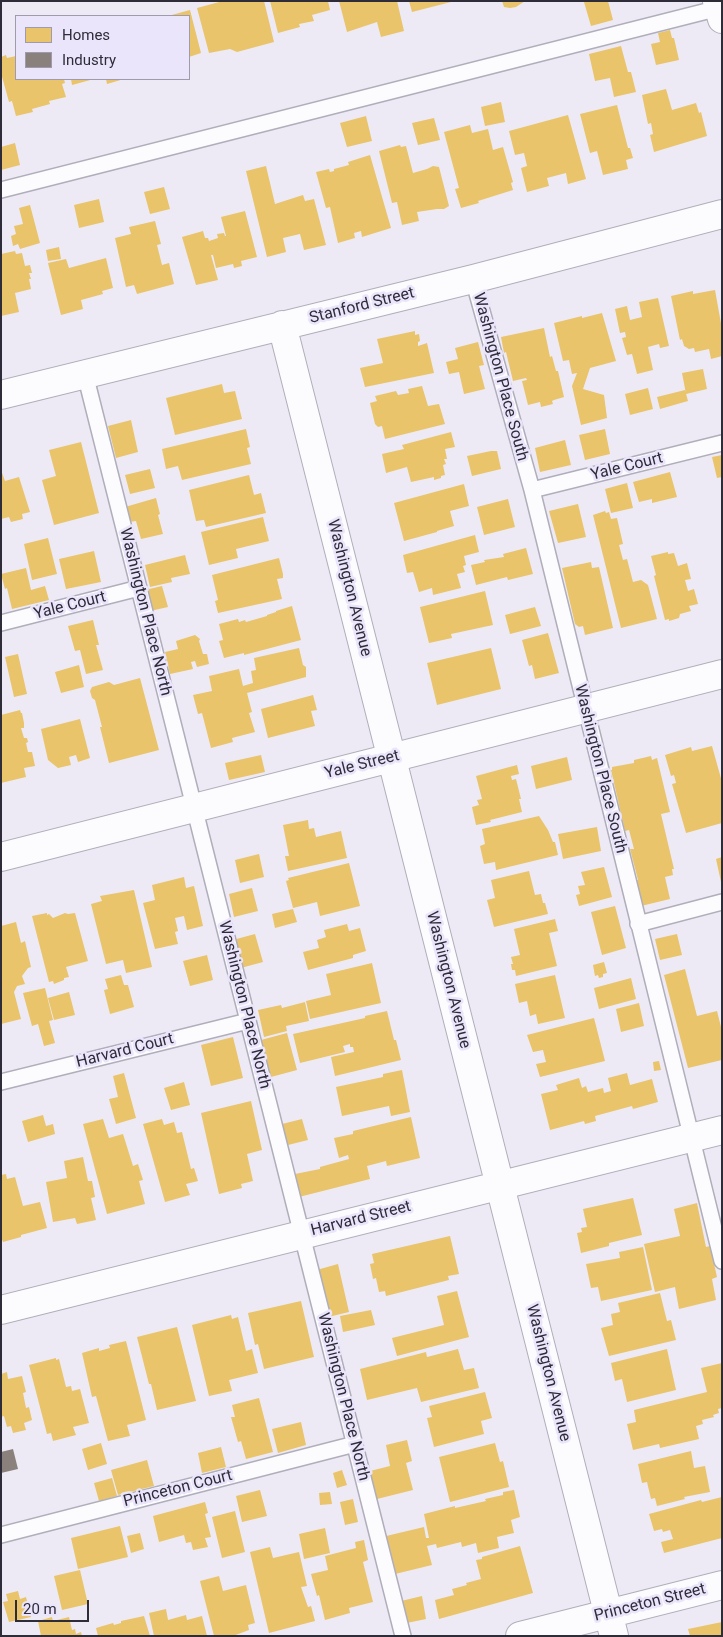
<!DOCTYPE html>
<style>
body{margin:0}
#map{position:relative;width:723px;height:1637px;overflow:hidden;background:#edeaf6;font-family:Roboto,sans-serif}
canvas{display:block}
.frame{position:absolute;inset:0;border:2px solid #2f2c39;pointer-events:none}
.legend{position:absolute;left:15px;top:15px;width:175px;height:65px;box-sizing:border-box;background:#eae5fb;border:1px solid #9f9bad;margin:0;padding:6px 9px;list-style:none;font-size:15px;color:#2f2c39}
.legend li{display:flex;align-items:center;gap:10px;height:25px}
.legend b{width:25px;border:1px solid #9f9bad}
.scale{position:absolute;left:15px;top:1600px;width:74px;height:22px;box-sizing:border-box;border:2px solid #2f2c39;border-top:0;padding-left:6px;font-size:15px;line-height:18px;white-space:nowrap;color:#2f2c39;-webkit-text-stroke:4px #eae5fb;paint-order:stroke}
</style>
<div id="map">
<canvas width="723" height="1637"></canvas>
<div class="frame"></div>
<ul class="legend">
<li><b style="height:14px;background:#e9c46a"></b>Homes</li>
<li><b style="height:14px;background:#8a817c"></b>Industry</li>
</ul>
<div class="scale">20 m</div>
</div>
<script>
const ctx = document.querySelector('canvas').getContext('2d');
ctx.lineJoin = 'round';
function fillPath(path, color) { ctx.fillStyle = color; ctx.fill(path, 'evenodd'); }
function strokePath(path, color, width, dash) { ctx.strokeStyle = color; ctx.lineWidth = width; ctx.lineCap = dash ? 'butt' : 'round'; ctx.setLineDash(dash || []); ctx.stroke(path); }
function label(font, color, halo, rows, align = 'center') {
  ctx.font = font + ' Roboto,sans-serif'; ctx.lineWidth = 5; ctx.setLineDash([]); ctx.textBaseline = 'middle'; ctx.strokeStyle = halo; ctx.fillStyle = color; for (const [text, x, y, turn = 0] of rows) {
    ctx.save(); ctx.translate(x, y); ctx.rotate((+turn || 0) * Math.PI / 180); ctx.textAlign = isNaN(turn) ? turn : align; if (halo) ctx.strokeText(text, 0, 0); ctx.fillText(text, 0, 0); ctx.restore();
  }
}
fillPath(new Path2D(`
 M 223,1 L 264,1 L 274,42 L 237,52 L 230,49 L 209,53 L 197,8 Z
 M 270,1 L 328,1 L 330,10 L 312,15 L 314,21 L 299,24 L 300,27 L 278,33 Z
 M 339,1 L 397,1 L 404,31 L 381,37 L 377,22 L 347,32 Z
 M 409,1 L 451,1 L 451,2 L 412,12 Z
 M 502,1 L 525,1 L 516,7 L 510,8 L 504,7 Z
 M 588,1 L 608,1 L 613,20 L 591,26 L 584,2 Z
 M 190,10 L 201,53 L 189,57 L 189,16 L 168,16 Z
 M 670,30 L 672,38 L 674,38 L 679,60 L 656,65 L 651,44 L 660,42 L 658,33 Z
 M 621,46 L 628,72 L 631,72 L 636,92 L 614,97 L 610,78 L 595,81 L 589,54 Z
 M 6,55 L 7,58 L 16,56 L 16,79 L 64,79 L 65,83 L 62,84 L 66,97 L 49,101 L 50,104 L 32,109 L 33,112 L 16,116 L 12,101 L 9,102 L 1,73 L 1,57 Z
 M 71,79 L 94,79 L 72,85 Z
 M 106,79 L 124,79 L 107,84 Z
 M 666,89 L 672,110 L 696,103 L 699,113 L 701,112 L 707,136 L 654,152 L 650,135 L 653,134 L 651,123 L 648,124 L 642,95 Z
 M 501,102 L 505,122 L 485,126 L 481,107 Z
 M 617,105 L 628,148 L 630,148 L 633,158 L 626,160 L 628,169 L 603,175 L 597,151 L 590,153 L 580,114 Z
 M 568,115 L 586,179 L 568,184 L 566,173 L 547,178 L 549,186 L 527,192 L 521,168 L 527,166 L 524,153 L 515,155 L 509,131 Z
 M 366,116 L 372,141 L 347,147 L 340,123 Z
 M 434,118 L 440,140 L 418,145 L 412,123 Z
 M 470,125 L 472,133 L 488,129 L 493,150 L 503,147 L 513,182 L 511,183 L 513,190 L 478,201 L 479,203 L 461,208 L 455,189 L 459,188 L 444,132 Z
 M 15,143 L 20,165 L 1,170 L 1,147 Z
 M 400,145 L 401,147 L 406,146 L 413,173 L 427,169 L 433,166 L 439,167 L 449,206 L 444,209 L 437,209 L 417,212 L 419,221 L 402,225 L 397,202 L 392,203 L 379,151 Z
 M 370,155 L 391,228 L 362,237 L 361,231 L 354,233 L 355,238 L 338,243 L 330,207 L 326,208 L 316,172 L 329,169 L 330,172 L 334,171 L 334,169 L 349,165 L 348,162 Z
 M 266,166 L 275,204 L 303,195 L 305,201 L 314,199 L 326,245 L 304,250 L 300,234 L 283,238 L 286,252 L 267,257 L 246,171 Z
 M 164,187 L 170,209 L 150,214 L 144,192 Z
 M 99,199 L 104,222 L 79,228 L 74,205 Z
 M 30,205 L 40,243 L 20,249 L 18,244 L 13,246 L 11,236 L 16,234 L 14,226 L 23,224 L 19,208 Z
 M 245,211 L 257,257 L 241,261 L 242,266 L 234,268 L 233,264 L 216,268 L 213,255 L 211,255 L 218,280 L 196,285 L 182,237 L 203,231 L 205,238 L 208,238 L 209,241 L 218,238 L 217,234 L 224,233 L 225,236 L 226,236 L 221,217 Z
 M 155,221 L 161,244 L 157,245 L 162,265 L 169,263 L 174,284 L 137,294 L 134,285 L 126,287 L 115,238 L 131,234 L 129,227 Z
 M 59,247 L 61,259 L 48,261 L 46,250 Z
 M 15,251 L 16,254 L 22,253 L 25,266 L 30,265 L 32,273 L 29,273 L 31,279 L 29,279 L 31,289 L 15,293 L 19,312 L 1,316 L 1,254 Z
 M 106,258 L 113,288 L 102,291 L 103,294 L 81,300 L 83,309 L 61,315 L 48,263 L 66,259 L 69,268 Z
 M 715,290 L 722,329 L 722,356 L 711,359 L 709,349 L 695,352 L 694,348 L 689,349 L 684,346 L 682,339 L 680,340 L 671,296 L 693,291 L 693,294 Z
 M 658,298 L 669,346 L 660,348 L 659,344 L 648,347 L 653,370 L 637,374 L 632,354 L 627,355 L 622,338 L 626,337 L 625,332 L 620,333 L 615,309 L 627,306 L 630,320 L 642,317 L 639,302 Z
 M 602,313 L 616,361 L 590,368 L 583,389 L 604,395 L 607,418 L 581,425 L 572,386 L 577,373 L 572,374 L 569,360 L 563,361 L 554,323 L 582,316 L 582,318 Z
 M 544,328 L 550,357 L 552,356 L 556,371 L 558,371 L 564,397 L 554,400 L 552,401 L 553,404 L 541,407 L 540,402 L 528,405 L 522,381 L 527,380 L 526,378 L 513,381 L 506,352 L 504,353 L 501,337 Z
 M 415,331 L 415,335 L 419,334 L 420,341 L 418,342 L 418,346 L 427,343 L 434,373 L 365,387 L 360,368 L 383,363 L 377,339 Z
 M 478,342 L 484,365 L 479,366 L 485,389 L 464,394 L 459,372 L 449,374 L 446,362 L 458,359 L 455,348 Z
 M 703,369 L 707,389 L 686,394 L 682,373 Z
 M 222,384 L 224,393 L 235,391 L 242,419 L 175,435 L 166,398 Z
 M 422,386 L 428,406 L 439,404 L 445,424 L 385,439 L 382,426 L 378,427 L 375,424 L 370,403 L 377,401 L 375,396 L 396,391 L 398,395 L 409,393 L 408,389 Z
 M 648,388 L 653,409 L 630,415 L 625,394 Z
 M 685,390 L 688,401 L 660,409 L 657,397 Z
 M 131,420 L 138,452 L 116,458 L 108,426 Z
 M 246,429 L 250,447 L 247,448 L 251,464 L 182,480 L 178,466 L 166,469 L 162,449 Z
 M 605,429 L 610,454 L 585,460 L 579,435 Z
 M 451,432 L 455,447 L 445,449 L 447,459 L 444,459 L 446,464 L 443,465 L 445,475 L 441,476 L 441,478 L 434,480 L 434,477 L 411,482 L 407,467 L 386,473 L 382,454 L 404,449 L 402,445 Z
 M 565,440 L 571,465 L 540,472 L 535,448 Z
 M 81,442 L 99,513 L 54,525 L 42,480 L 56,476 L 49,450 Z
 M 491,451 L 497,451 L 501,469 L 472,476 L 467,456 Z
 M 722,455 L 722,477 L 717,478 L 712,457 Z
 M 150,469 L 155,488 L 130,494 L 125,475 Z
 M 1,470 L 5,481 L 19,477 L 30,512 L 22,514 L 23,519 L 11,522 L 9,517 L 1,519 Z
 M 670,472 L 677,497 L 652,503 L 652,499 L 639,502 L 633,482 Z
 M 249,475 L 254,495 L 261,493 L 266,513 L 206,527 L 204,520 L 196,521 L 189,490 Z
 M 627,483 L 633,508 L 611,513 L 605,489 Z
 M 464,484 L 469,506 L 450,511 L 454,526 L 437,531 L 437,532 L 404,541 L 394,503 Z
 M 156,498 L 160,514 L 158,515 L 163,534 L 141,539 L 136,521 L 129,522 L 125,507 Z
 M 508,499 L 515,527 L 484,535 L 477,507 Z
 M 578,504 L 586,537 L 558,543 L 549,511 Z
 M 605,511 L 606,513 L 609,512 L 611,519 L 617,518 L 623,544 L 619,545 L 623,560 L 627,559 L 633,582 L 641,580 L 648,585 L 657,619 L 621,628 L 593,515 Z
 M 263,517 L 269,541 L 236,549 L 238,558 L 209,565 L 201,532 Z
 M 475,535 L 479,552 L 464,556 L 466,565 L 463,566 L 465,572 L 457,574 L 461,588 L 433,595 L 432,588 L 419,592 L 413,572 L 407,573 L 403,555 Z
 M 48,538 L 57,574 L 32,580 L 24,544 Z
 M 526,548 L 533,574 L 508,580 L 507,577 L 476,585 L 471,565 L 485,562 L 484,560 L 504,557 L 503,554 Z
 M 94,551 L 101,582 L 66,589 L 59,559 Z
 M 668,552 L 668,554 L 674,553 L 678,566 L 687,563 L 691,579 L 685,580 L 688,591 L 694,589 L 698,604 L 689,606 L 691,611 L 680,614 L 679,618 L 669,621 L 669,619 L 665,620 L 654,576 L 656,575 L 651,556 Z
 M 185,555 L 190,574 L 171,578 L 172,582 L 150,587 L 145,565 Z
 M 279,558 L 283,574 L 283,578 L 277,579 L 282,599 L 218,613 L 215,601 L 218,600 L 212,575 Z
 M 591,562 L 592,568 L 599,567 L 613,628 L 585,635 L 583,626 L 579,627 L 575,624 L 562,568 Z
 M 26,568 L 31,590 L 45,586 L 49,600 L 12,609 L 7,588 L 5,589 L 1,574 Z
 M 162,586 L 168,607 L 150,611 L 145,590 Z
 M 485,591 L 493,625 L 451,634 L 452,638 L 429,643 L 420,607 Z
 M 292,606 L 301,640 L 244,655 L 244,653 L 224,658 L 219,641 L 223,640 L 219,624 L 238,619 L 239,622 L 245,620 L 246,622 L 267,616 L 267,615 L 276,612 L 276,611 Z
 M 535,607 L 541,626 L 510,634 L 505,615 Z
 M 93,620 L 99,645 L 96,645 L 103,670 L 86,674 L 80,650 L 75,651 L 68,626 Z
 M 548,633 L 559,673 L 535,679 L 532,665 L 529,666 L 522,640 Z
 M 195,635 L 200,639 L 199,641 L 203,654 L 207,654 L 209,664 L 197,667 L 195,661 L 191,662 L 193,669 L 170,674 L 165,652 L 178,649 L 176,641 Z
 M 299,648 L 303,665 L 306,667 L 306,677 L 247,693 L 252,712 L 249,713 L 255,732 L 232,738 L 233,742 L 211,748 L 202,713 L 198,714 L 193,695 L 212,691 L 209,676 L 239,669 L 243,686 L 253,683 L 251,671 L 256,670 L 254,658 Z
 M 491,648 L 501,689 L 437,705 L 427,663 Z
 M 18,654 L 27,694 L 14,697 L 5,657 Z
 M 79,665 L 84,687 L 61,693 L 55,672 Z
 M 140,678 L 159,750 L 109,763 L 100,727 L 102,727 L 95,700 L 92,698 L 90,691 L 92,687 L 109,682 L 114,685 Z
 M 313,695 L 317,710 L 311,711 L 315,726 L 268,738 L 261,709 Z
 M 20,710 L 21,713 L 22,713 L 24,723 L 24,728 L 21,728 L 24,738 L 27,738 L 28,742 L 26,743 L 28,752 L 32,752 L 35,766 L 24,768 L 26,777 L 1,783 L 1,715 Z
 M 80,719 L 90,758 L 78,762 L 76,755 L 69,757 L 71,765 L 58,768 L 48,760 L 41,729 Z
 M 712,746 L 722,782 L 722,823 L 686,833 L 672,784 L 676,783 L 674,775 L 671,776 L 665,755 L 691,747 L 692,751 Z
 M 261,755 L 265,772 L 229,780 L 225,763 Z
 M 651,756 L 652,760 L 657,758 L 670,812 L 661,814 L 674,869 L 672,869 L 673,875 L 665,877 L 670,899 L 641,906 L 635,880 L 638,880 L 630,849 L 634,849 L 629,830 L 625,831 L 611,770 L 612,770 L 612,767 L 634,763 L 634,760 Z
 M 567,757 L 572,780 L 536,789 L 531,766 Z
 M 517,765 L 519,774 L 511,776 L 512,780 L 516,779 L 521,799 L 519,799 L 522,812 L 490,820 L 491,822 L 476,825 L 472,807 L 479,805 L 477,800 L 482,799 L 476,776 Z
 M 539,816 L 548,830 L 553,842 L 555,842 L 558,855 L 496,870 L 495,862 L 484,864 L 480,846 L 485,844 L 482,829 Z
 M 308,820 L 309,829 L 314,828 L 316,837 L 341,831 L 347,858 L 288,871 L 285,856 L 289,856 L 283,825 Z
 M 597,827 L 601,851 L 563,859 L 558,834 Z
 M 259,854 L 264,877 L 240,883 L 235,860 Z
 M 722,857 L 722,882 L 721,882 L 716,859 Z
 M 349,863 L 360,906 L 320,916 L 317,902 L 293,908 L 286,881 L 289,880 L 288,878 Z
 M 604,867 L 612,897 L 579,906 L 576,895 L 580,894 L 578,886 L 585,885 L 581,872 Z
 M 529,871 L 535,895 L 541,894 L 543,903 L 545,903 L 548,914 L 494,927 L 487,900 L 495,898 L 491,880 Z
 M 184,877 L 186,888 L 194,886 L 203,926 L 187,930 L 184,916 L 175,918 L 178,931 L 175,932 L 178,944 L 155,949 L 143,903 L 155,900 L 152,885 Z
 M 252,888 L 258,911 L 234,917 L 229,894 Z
 M 134,890 L 152,967 L 126,973 L 123,960 L 106,964 L 91,904 L 102,901 L 100,896 Z
 M 615,906 L 626,948 L 602,955 L 591,912 Z
 M 293,909 L 297,922 L 275,928 L 272,914 Z
 M 47,913 L 47,915 L 49,914 L 53,918 L 65,913 L 68,914 L 75,913 L 88,961 L 66,967 L 69,977 L 64,978 L 64,980 L 54,984 L 53,981 L 49,982 L 32,916 Z
 M 555,919 L 558,931 L 549,933 L 557,966 L 516,976 L 515,970 L 512,970 L 511,964 L 513,964 L 511,957 L 520,955 L 514,929 Z
 M 16,922 L 21,943 L 25,941 L 31,967 L 28,968 L 22,976 L 25,984 L 17,986 L 14,992 L 21,1019 L 1,1024 L 1,926 Z
 M 347,924 L 349,931 L 360,928 L 366,951 L 353,955 L 353,958 L 308,970 L 303,952 L 319,948 L 317,940 L 326,937 L 324,930 Z
 M 255,934 L 263,962 L 237,969 L 229,941 Z
 M 677,934 L 682,955 L 660,960 L 655,939 Z
 M 207,955 L 213,980 L 190,986 L 183,961 Z
 M 604,962 L 607,973 L 603,974 L 603,977 L 599,978 L 598,975 L 595,976 L 593,965 Z
 M 372,963 L 381,1003 L 310,1019 L 306,1001 L 331,995 L 326,974 Z
 M 685,969 L 697,1016 L 717,1011 L 722,1031 L 722,1060 L 688,1068 L 664,975 Z
 M 121,975 L 124,985 L 128,985 L 134,1007 L 110,1014 L 104,990 L 108,989 L 105,979 Z
 M 555,975 L 565,1018 L 538,1024 L 536,1014 L 530,1016 L 527,1001 L 519,1003 L 515,984 Z
 M 631,978 L 636,999 L 599,1009 L 594,988 Z
 M 45,988 L 53,1020 L 49,1021 L 55,1043 L 44,1046 L 38,1024 L 32,1026 L 23,993 Z
 M 69,992 L 75,1015 L 54,1020 L 48,998 Z
 M 305,1002 L 309,1021 L 286,1026 L 287,1031 L 264,1037 L 258,1010 L 281,1005 L 282,1008 Z
 M 639,1003 L 644,1026 L 621,1032 L 616,1009 Z
 M 387,1011 L 394,1040 L 396,1040 L 401,1060 L 335,1076 L 331,1057 L 354,1052 L 353,1047 L 350,1047 L 350,1044 L 343,1046 L 345,1052 L 300,1063 L 293,1034 L 365,1018 L 365,1016 Z
 M 594,1018 L 605,1061 L 540,1077 L 536,1064 L 546,1062 L 543,1050 L 533,1052 L 527,1035 Z
 M 287,1033 L 297,1070 L 271,1077 L 261,1040 Z
 M 233,1037 L 243,1078 L 211,1086 L 201,1045 Z
 M 659,1061 L 661,1070 L 654,1071 L 653,1062 Z
 M 402,1070 L 410,1112 L 391,1116 L 389,1106 L 342,1116 L 336,1087 L 383,1077 L 383,1074 Z
 M 124,1073 L 136,1118 L 116,1124 L 109,1099 L 118,1097 L 113,1076 Z
 M 627,1073 L 630,1085 L 652,1079 L 658,1102 L 633,1109 L 632,1106 L 595,1116 L 596,1121 L 585,1124 L 584,1121 L 550,1130 L 541,1094 L 558,1090 L 556,1085 L 579,1078 L 582,1088 L 586,1086 L 588,1092 L 603,1088 L 604,1093 L 611,1091 L 608,1078 Z
 M 184,1082 L 190,1105 L 171,1110 L 164,1088 Z
 M 251,1101 L 262,1150 L 247,1154 L 253,1181 L 241,1184 L 242,1188 L 219,1194 L 201,1113 Z
 M 43,1115 L 46,1126 L 53,1124 L 55,1134 L 28,1142 L 22,1121 Z
 M 411,1117 L 420,1158 L 387,1166 L 386,1161 L 367,1166 L 370,1179 L 295,1198 L 290,1175 L 320,1169 L 320,1167 L 349,1159 L 348,1155 L 339,1158 L 334,1138 L 353,1134 L 353,1131 Z
 M 103,1119 L 109,1138 L 123,1134 L 133,1166 L 138,1164 L 143,1180 L 139,1181 L 145,1204 L 107,1214 L 83,1124 Z
 M 162,1119 L 164,1125 L 174,1122 L 177,1133 L 182,1132 L 191,1169 L 194,1168 L 198,1181 L 186,1184 L 190,1195 L 165,1202 L 143,1124 Z
 M 302,1119 L 308,1140 L 288,1145 L 282,1124 Z
 M 83,1157 L 88,1181 L 92,1181 L 95,1197 L 91,1198 L 96,1220 L 77,1224 L 75,1218 L 53,1222 L 46,1182 L 67,1178 L 64,1161 Z
 M 6,1174 L 7,1179 L 15,1177 L 23,1206 L 40,1202 L 47,1228 L 21,1235 L 21,1237 L 3,1242 L 1,1237 L 1,1175 Z
 M 633,1198 L 642,1235 L 609,1243 L 609,1246 L 581,1253 L 577,1233 L 582,1232 L 581,1228 L 587,1227 L 583,1209 Z
 M 697,1203 L 706,1247 L 710,1246 L 717,1277 L 712,1279 L 716,1300 L 679,1309 L 675,1287 L 655,1292 L 644,1244 L 680,1236 L 674,1209 Z
 M 450,1236 L 459,1274 L 448,1276 L 449,1280 L 386,1296 L 385,1291 L 379,1292 L 376,1278 L 373,1279 L 370,1264 L 374,1263 L 372,1254 Z
 M 643,1247 L 652,1290 L 601,1301 L 598,1287 L 591,1288 L 586,1264 L 620,1258 L 619,1252 Z
 M 338,1264 L 349,1312 L 324,1318 L 313,1271 Z
 M 457,1291 L 469,1337 L 397,1356 L 392,1338 L 444,1325 L 437,1296 Z
 M 660,1293 L 667,1321 L 671,1320 L 676,1340 L 609,1356 L 601,1328 L 613,1325 L 611,1314 L 620,1312 L 618,1303 Z
 M 301,1301 L 314,1357 L 264,1369 L 258,1344 L 255,1345 L 248,1313 Z
 M 371,1310 L 375,1325 L 343,1332 L 340,1316 Z
 M 231,1315 L 232,1319 L 238,1317 L 246,1351 L 252,1349 L 258,1373 L 229,1380 L 232,1391 L 209,1396 L 192,1325 Z
 M 177,1327 L 196,1401 L 157,1410 L 151,1384 L 149,1384 L 137,1337 Z
 M 126,1341 L 146,1420 L 127,1425 L 130,1436 L 108,1441 L 96,1396 L 92,1397 L 82,1353 L 99,1348 L 99,1351 L 110,1348 L 109,1345 Z
 M 458,1349 L 464,1370 L 474,1368 L 479,1388 L 421,1402 L 417,1388 L 367,1400 L 360,1369 L 426,1352 L 427,1357 Z
 M 667,1349 L 676,1390 L 627,1402 L 622,1379 L 615,1381 L 611,1363 Z
 M 56,1358 L 56,1360 L 59,1359 L 66,1387 L 71,1386 L 72,1391 L 80,1389 L 89,1423 L 73,1427 L 76,1435 L 53,1441 L 51,1433 L 47,1434 L 29,1365 Z
 M 722,1363 L 722,1408 L 718,1409 L 719,1413 L 713,1415 L 714,1417 L 702,1420 L 703,1424 L 696,1426 L 699,1439 L 660,1448 L 659,1444 L 633,1450 L 627,1424 L 636,1422 L 634,1410 L 707,1392 L 701,1368 Z
 M 7,1372 L 8,1379 L 22,1376 L 26,1392 L 23,1393 L 26,1408 L 29,1407 L 32,1420 L 24,1423 L 26,1430 L 13,1433 L 11,1426 L 7,1427 L 4,1416 L 1,1417 L 1,1374 Z
 M 485,1392 L 492,1418 L 481,1421 L 484,1434 L 434,1447 L 427,1418 L 432,1417 L 429,1406 Z
 M 259,1398 L 273,1452 L 246,1459 L 241,1441 L 238,1442 L 231,1417 L 235,1417 L 232,1405 Z
 M 301,1422 L 306,1445 L 278,1453 L 272,1429 Z
 M 407,1440 L 412,1461 L 406,1463 L 413,1490 L 373,1500 L 366,1472 L 390,1466 L 386,1445 Z
 M 101,1443 L 107,1464 L 88,1470 L 82,1449 Z
 M 495,1443 L 500,1462 L 503,1461 L 509,1487 L 450,1502 L 439,1457 Z
 M 221,1447 L 226,1467 L 202,1473 L 198,1453 Z
 M 691,1451 L 694,1468 L 705,1466 L 710,1492 L 684,1497 L 685,1499 L 657,1506 L 655,1498 L 651,1499 L 647,1482 L 642,1483 L 638,1464 Z
 M 147,1460 L 154,1486 L 118,1495 L 111,1470 Z
 M 342,1470 L 347,1485 L 337,1488 L 333,1473 Z
 M 112,1478 L 117,1496 L 99,1501 L 94,1483 Z
 M 260,1490 L 267,1516 L 242,1522 L 236,1496 Z
 M 514,1490 L 520,1517 L 511,1520 L 514,1533 L 497,1537 L 499,1548 L 478,1553 L 476,1543 L 462,1547 L 461,1542 L 437,1548 L 436,1544 L 427,1546 L 432,1565 L 391,1575 L 382,1537 L 424,1527 L 426,1538 L 429,1538 L 424,1514 L 455,1506 L 455,1508 L 486,1501 L 485,1499 L 503,1495 L 503,1492 Z
 M 330,1492 L 332,1504 L 320,1505 L 319,1493 Z
 M 722,1497 L 722,1538 L 664,1553 L 661,1542 L 673,1539 L 670,1530 L 663,1532 L 662,1529 L 654,1531 L 649,1514 L 701,1500 L 702,1502 Z
 M 353,1499 L 358,1522 L 345,1525 L 340,1502 Z
 M 205,1502 L 208,1513 L 205,1514 L 211,1537 L 205,1538 L 208,1547 L 193,1550 L 191,1542 L 186,1543 L 184,1535 L 159,1542 L 153,1516 Z
 M 235,1511 L 245,1552 L 222,1558 L 212,1517 Z
 M 120,1526 L 128,1557 L 78,1569 L 71,1538 Z
 M 325,1528 L 330,1553 L 304,1559 L 299,1534 Z
 M 140,1533 L 144,1549 L 131,1553 L 127,1536 Z
 M 364,1540 L 368,1560 L 363,1562 L 373,1602 L 349,1608 L 350,1613 L 325,1620 L 319,1595 L 317,1596 L 311,1574 L 328,1570 L 325,1556 L 356,1548 L 355,1542 Z
 M 520,1546 L 533,1593 L 439,1619 L 435,1600 L 454,1595 L 452,1589 L 467,1585 L 466,1583 L 481,1579 L 476,1560 L 482,1559 L 482,1557 Z
 M 270,1547 L 273,1558 L 299,1552 L 307,1586 L 301,1587 L 308,1607 L 311,1606 L 315,1621 L 269,1633 L 250,1552 Z
 M 80,1570 L 88,1604 L 62,1610 L 54,1576 Z
 M 219,1576 L 223,1591 L 246,1585 L 255,1623 L 248,1625 L 249,1630 L 233,1636 L 214,1636 L 200,1581 Z
 M 18,1591 L 20,1599 L 26,1597 L 31,1617 L 9,1622 L 3,1602 L 8,1601 L 6,1594 Z
 M 422,1596 L 426,1619 L 402,1624 L 397,1602 Z
 M 166,1609 L 168,1620 L 186,1615 L 187,1620 L 202,1616 L 207,1636 L 154,1636 L 149,1613 Z
 M 144,1616 L 150,1636 L 98,1636 L 96,1628 L 113,1623 L 114,1625 L 121,1623 L 121,1621 Z
 M 52,1617 L 53,1621 L 69,1617 L 72,1630 L 75,1629 L 76,1634 L 81,1632 L 82,1636 L 41,1636 L 38,1621 Z
 M 722,1622 L 722,1636 L 690,1636 L 688,1629 Z`), '#e9c46a');
fillPath(new Path2D(`
 M 13,1449 L 18,1469 L 1,1473 L 1,1452 Z`), '#8a817c');
const lane = new Path2D(`
 M 1,190 L 719,8
 M 473,279 L 532,490 L 722,1261
 M 85,374 L 403,1636
 M 532,490 L 722,443
 M 1,623 L 139,588
 M 638,924 L 722,902
 M 1,1082 L 248,1021
 M 1,1535 L 355,1444`);
const street = new Path2D(`
 M 717,1 L 722,19
 M 282,325 L 614,1636
 M 1,395 L 473,279 L 722,214
 M 1,857 L 722,674
 M 1,1310 L 722,1130
 M 520,1636 L 722,1585`);
strokePath(lane, '#b0aeba', 18);
strokePath(street, '#b0aeba', 30);
strokePath(lane, '#fcfcfe', 15);
strokePath(street, '#fcfcfe', 28);
label('16px', '#2f2c39', '#eae5fb', [
 ["Stanford Street",362,306,-14],
 ["Washington Place South",500,377,75],
 ["Yale Court",627,467,-14],
 ["Washington Avenue",349,588,76],
 ["Yale Court",70,606,-14],
 ["Washington Place North",145,612,76],
 ["Yale Street",362,765,-14],
 ["Washington Place South",600,769,76],
 ["Washington Avenue",448,980,76],
 ["Washington Place North",244,1005,76],
 ["Harvard Court",125,1051,-14],
 ["Harvard Street",361,1219,-14],
 ["Washington Avenue",548,1373,76],
 ["Washington Place North",343,1397,76],
 ["Princeton Court",178,1489,-14],
 ["Princeton Street",650,1603,-14]
]);
</script>
